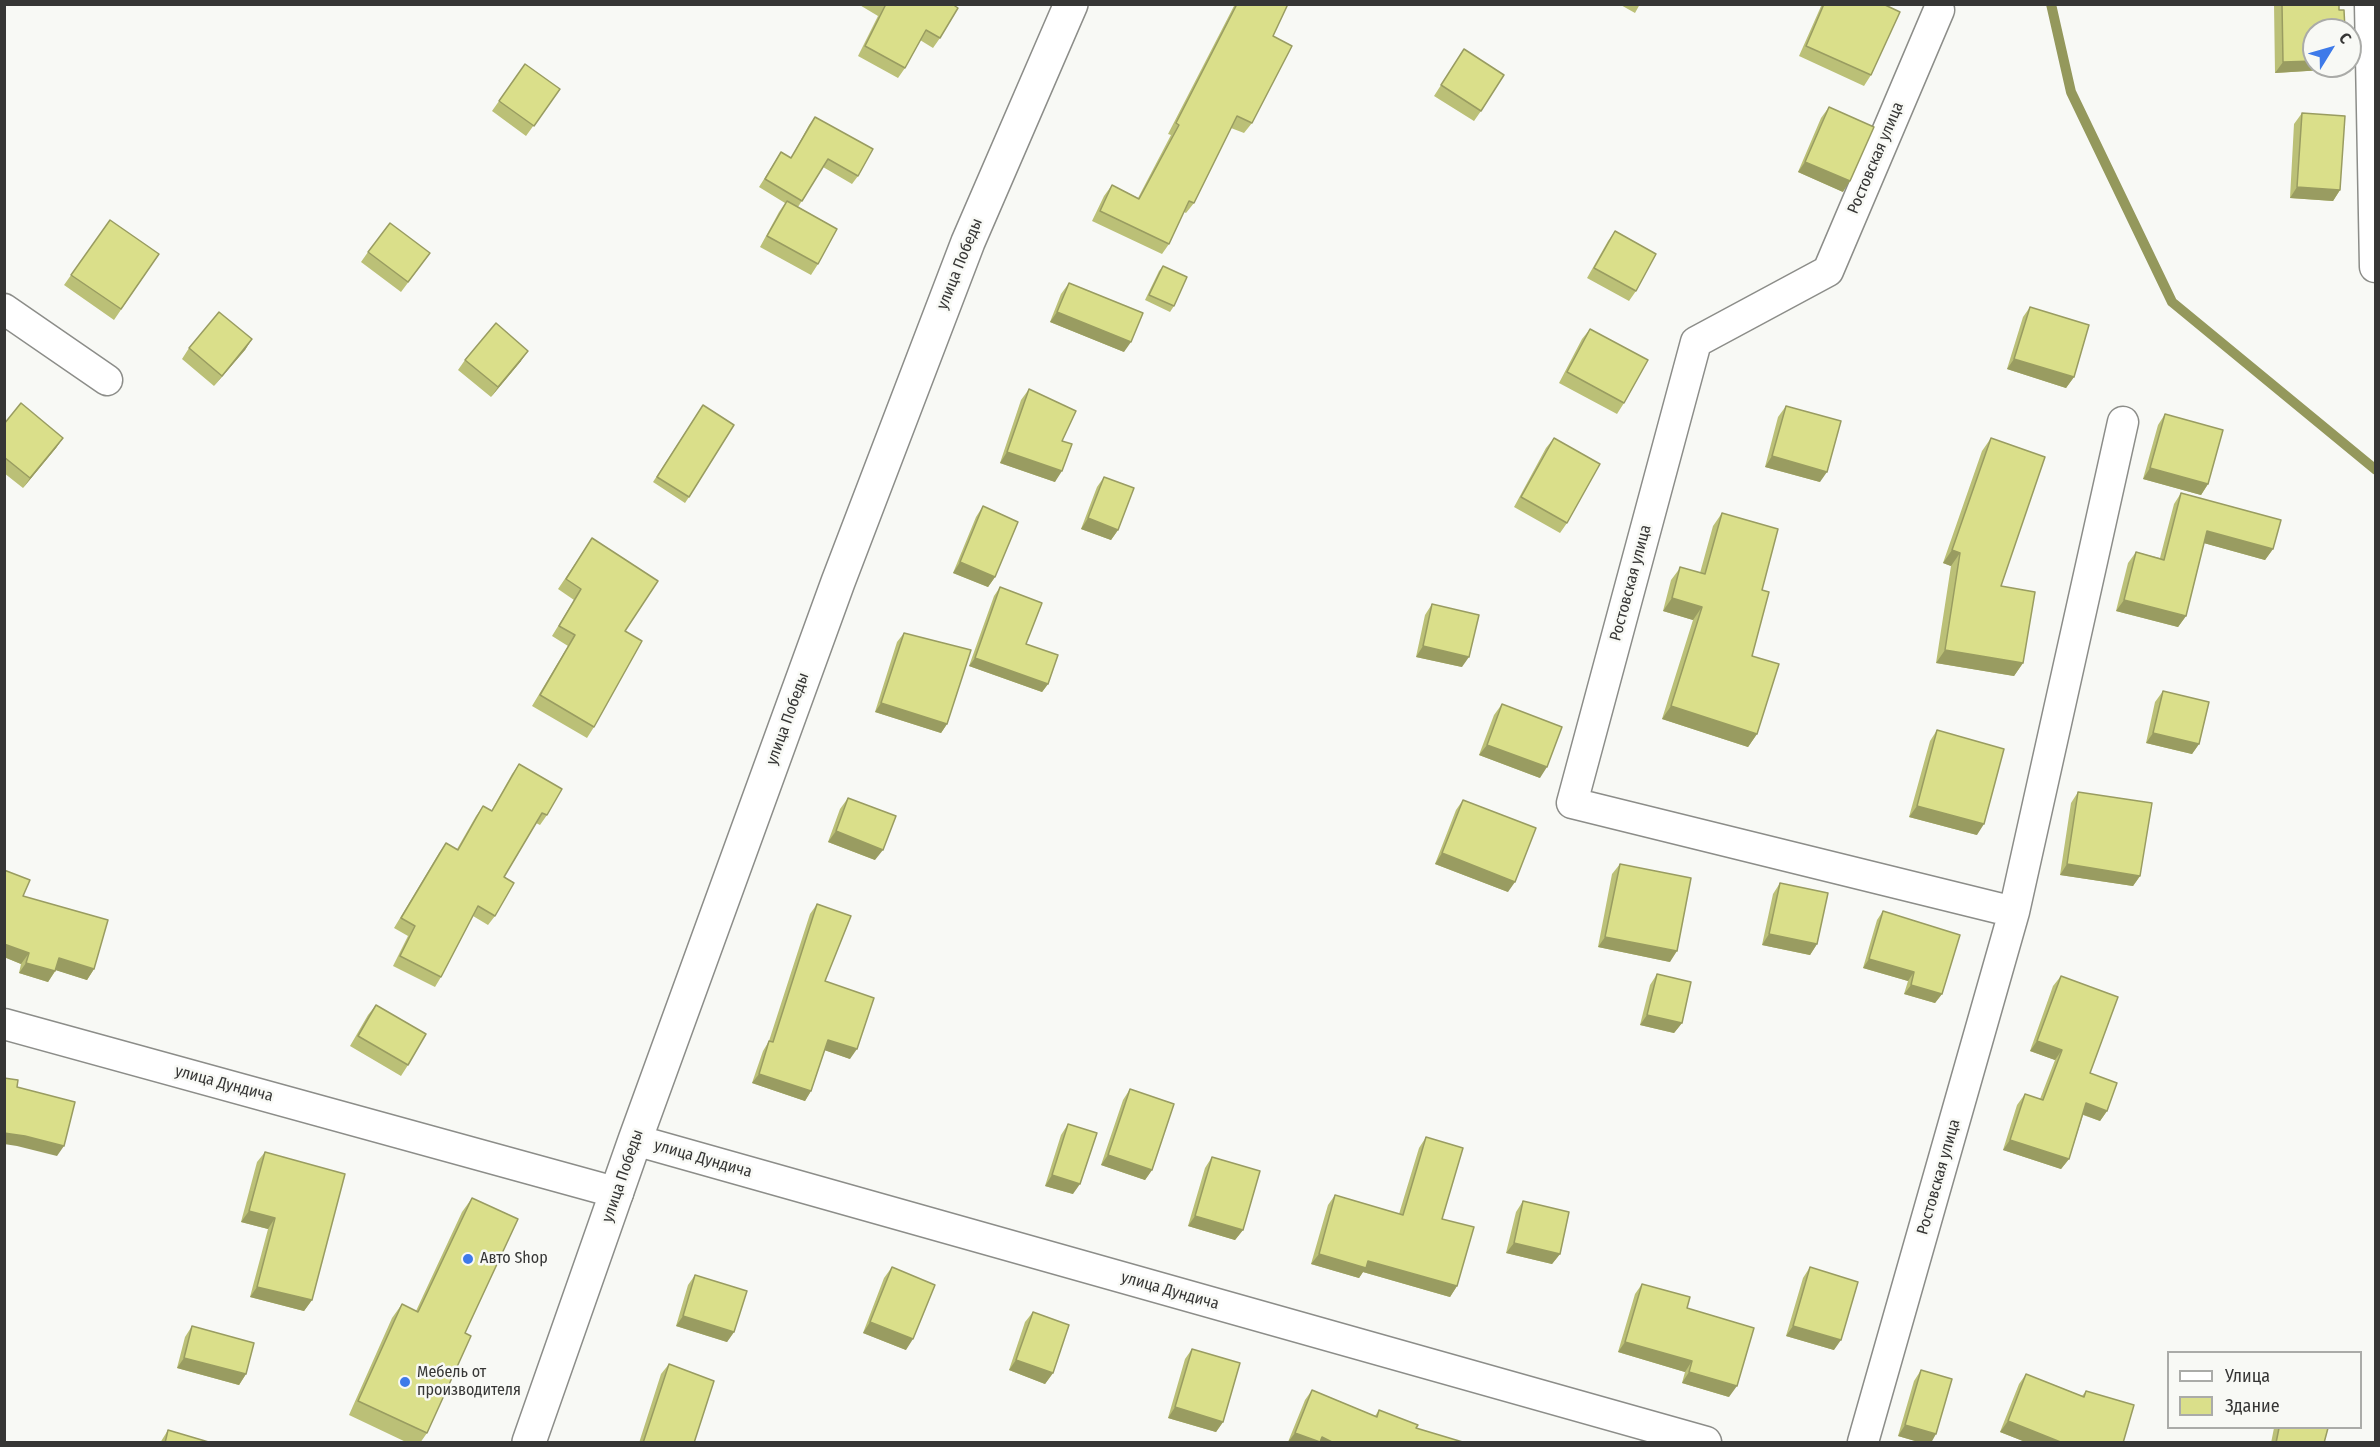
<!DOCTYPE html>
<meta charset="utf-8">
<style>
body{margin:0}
#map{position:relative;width:2380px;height:1447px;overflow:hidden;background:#f8f9f5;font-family:"Fira Sans Condensed",sans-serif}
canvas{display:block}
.frame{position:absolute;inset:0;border:6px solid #363635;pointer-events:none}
.legend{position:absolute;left:2167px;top:1351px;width:195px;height:78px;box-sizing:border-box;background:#f8f9f5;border:2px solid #aaaba8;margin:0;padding:8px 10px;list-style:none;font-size:18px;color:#363635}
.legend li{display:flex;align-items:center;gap:12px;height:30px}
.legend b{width:30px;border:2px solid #aaaba8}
.north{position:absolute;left:2302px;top:18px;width:60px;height:60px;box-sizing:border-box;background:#f8f9f5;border:2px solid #aaaba8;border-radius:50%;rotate:53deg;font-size:16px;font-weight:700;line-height:24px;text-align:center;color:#363635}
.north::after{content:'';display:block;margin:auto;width:21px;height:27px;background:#3e7ae9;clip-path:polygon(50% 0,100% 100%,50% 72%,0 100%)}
</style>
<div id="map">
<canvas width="2380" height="1447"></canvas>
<div class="frame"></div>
<ul class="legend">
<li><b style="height:8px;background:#fff"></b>Улица</li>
<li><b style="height:16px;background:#dadf8a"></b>Здание</li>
</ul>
<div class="north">С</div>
</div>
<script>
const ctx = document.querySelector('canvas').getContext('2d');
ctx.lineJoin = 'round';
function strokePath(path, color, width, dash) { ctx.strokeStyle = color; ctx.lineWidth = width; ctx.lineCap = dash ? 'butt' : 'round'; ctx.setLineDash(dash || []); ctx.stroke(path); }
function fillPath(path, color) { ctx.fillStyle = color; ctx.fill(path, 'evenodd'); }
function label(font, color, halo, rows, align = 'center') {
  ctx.font = font + ' "Fira Sans Condensed",sans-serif'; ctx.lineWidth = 5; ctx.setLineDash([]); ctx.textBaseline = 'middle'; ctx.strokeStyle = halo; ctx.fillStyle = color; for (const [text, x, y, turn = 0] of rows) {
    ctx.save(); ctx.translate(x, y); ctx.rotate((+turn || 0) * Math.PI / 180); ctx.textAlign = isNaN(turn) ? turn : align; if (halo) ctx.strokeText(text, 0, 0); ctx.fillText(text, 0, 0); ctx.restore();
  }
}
strokePath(new Path2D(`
 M 2051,4 L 2071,92 L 2172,302 L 2376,470`), '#94985c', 10);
const minor = new Path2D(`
 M 2370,4 L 2375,267
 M 1939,10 L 1828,271 L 1696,342 L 1572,803 L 2014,912
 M 4,309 L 107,380
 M 4,1024 L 618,1193
 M 635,1140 L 1706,1442
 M 1863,1442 L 2014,912 L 2123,422`);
const tertiary = new Path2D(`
 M 529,1442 L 635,1140 L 838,582 L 968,242 L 1071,4`);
strokePath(minor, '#8c8d89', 33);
strokePath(tertiary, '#8c8d89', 36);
strokePath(minor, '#fff', 30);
strokePath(tertiary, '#fff', 33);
fillPath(new Path2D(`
 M 858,4 L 952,4 L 940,38 L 933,48 L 920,40 L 905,68 L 898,78 L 858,56 L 878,16 Z
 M 1235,4 L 1288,4 L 1273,36 L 1252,123 L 1244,133 L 1231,128 L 1194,203 L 1186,213 L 1184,212 L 1169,244 L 1162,254 L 1092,221 L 1104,196 L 1112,185 L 1138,198 L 1171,135 L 1168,134 Z
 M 1619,4 L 1640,4 L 1635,13 Z
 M 1822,4 L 1883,4 L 1871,75 L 1864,86 L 1799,56 Z
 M 2274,4 L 2339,4 L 2339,69 L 2275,73 Z
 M 1464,49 L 1481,111 L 1474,121 L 1434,96 Z
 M 525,64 L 560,89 L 526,136 L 492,111 Z
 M 1829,107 L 1843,192 L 1798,172 L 1821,118 Z
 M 2302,113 L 2340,190 L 2333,201 L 2290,198 L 2294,124 Z
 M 815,117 L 858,176 L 852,184 L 823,167 L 798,207 L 818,264 L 811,275 L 760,247 L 779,212 L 785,203 L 759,187 L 781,152 L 791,158 L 809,125 Z
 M 110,220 L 159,254 L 114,320 L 64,285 Z
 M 1615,231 L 1636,291 L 1629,301 L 1587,278 L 1608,241 Z
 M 368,252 L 422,264 L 401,292 L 361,262 Z
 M 1163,266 L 1174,306 L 1170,312 L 1145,300 L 1159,271 Z
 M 1069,283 L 1124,352 L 1050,322 L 1061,294 Z
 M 2030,307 L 2074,377 L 2066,388 L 2007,369 L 2023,317 Z
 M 1590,329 L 1624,403 L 1617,414 L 1559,383 L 1582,339 Z
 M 252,339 L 245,350 L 214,386 L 182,359 L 189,348 Z
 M 465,360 L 521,361 L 491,397 L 458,370 Z
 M 1029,389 L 1062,441 L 1055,482 L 1000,463 L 1021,400 Z
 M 703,405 L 689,497 L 685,503 L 653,482 Z
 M 1786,406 L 1820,482 L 1765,467 L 1778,417 Z
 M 2165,414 L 2208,484 L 2201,495 L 2143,479 L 2158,425 Z
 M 4,424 L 63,438 L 56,448 L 23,488 L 4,473 Z
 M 1554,438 L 1567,523 L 1560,533 L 1514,507 L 1546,448 Z
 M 1991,438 L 2001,586 L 2023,663 L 2014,676 L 1936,663 L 1951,566 L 1943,563 L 1982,451 Z
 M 1104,477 L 1118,530 L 1111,540 L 1081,529 L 1097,487 Z
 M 2181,493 L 2273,549 L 2265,560 L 2204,543 L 2186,616 L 2178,627 L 2116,611 L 2128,563 L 2136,552 L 2160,558 L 2174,504 Z
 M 983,506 L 995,577 L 988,587 L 953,573 L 976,517 Z
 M 1722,513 L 1762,590 L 1752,656 L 1757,734 L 1748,747 L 1662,719 L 1693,620 L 1663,611 L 1671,580 L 1680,568 L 1700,573 L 1713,526 Z
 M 585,549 L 625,631 L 594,727 L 587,738 L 532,706 L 568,646 L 552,636 L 574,600 L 558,589 Z
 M 1000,587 L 1026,644 L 1048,684 L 1042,692 L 969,666 L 994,596 Z
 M 1432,604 L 1462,667 L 1416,657 L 1425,615 Z
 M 904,633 L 947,724 L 941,733 L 875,712 L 897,642 Z
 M 2163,691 L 2199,744 L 2192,754 L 2146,743 L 2155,702 Z
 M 1502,704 L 1540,778 L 1479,755 L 1494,715 Z
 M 1937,730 L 1977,835 L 1909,817 L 1930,741 Z
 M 519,764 L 547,815 L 540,825 L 536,823 L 504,877 L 495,916 L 488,925 L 473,916 L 441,977 L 435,987 L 393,966 L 408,936 L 394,928 L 439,853 L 446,843 L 457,849 L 476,816 L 483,806 L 491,811 L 512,774 Z
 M 2078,792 L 2140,876 L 2133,886 L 2060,875 L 2071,803 Z
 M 848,798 L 875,860 L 828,842 L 840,809 Z
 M 1463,800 L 1508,892 L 1435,864 L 1456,810 Z
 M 1620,864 L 1670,962 L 1598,947 L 1612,874 Z
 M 4,870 L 23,896 L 94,969 L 87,980 L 56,970 L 48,982 L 19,973 L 21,964 L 4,957 Z
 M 1780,883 L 1817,944 L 1810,955 L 1762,945 L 1773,894 Z
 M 817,904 L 825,981 L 850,1059 L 825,1050 L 811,1091 L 805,1101 L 752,1083 L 763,1051 L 769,1041 L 810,914 Z
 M 1883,911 L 1942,994 L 1935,1003 L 1904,994 L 1908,981 L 1863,968 L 1877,920 Z
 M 1657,974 L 1682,1023 L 1674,1033 L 1640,1025 L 1650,985 Z
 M 2061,976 L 2090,1073 L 2107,1111 L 2100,1121 L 2083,1115 L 2069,1159 L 2061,1169 L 2003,1150 L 2017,1105 L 2025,1094 L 2040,1099 L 2055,1060 L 2030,1051 L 2053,986 Z
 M 376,1005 L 408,1065 L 401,1076 L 350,1046 L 368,1015 Z
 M 1130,1089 L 1152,1170 L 1145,1180 L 1101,1165 L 1123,1100 Z
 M 1068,1124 L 1073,1194 L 1045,1186 L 1061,1135 Z
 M 1426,1137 L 1442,1219 L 1457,1286 L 1450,1297 L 1363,1272 L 1359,1278 L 1311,1264 L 1328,1205 L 1335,1195 L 1399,1214 L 1419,1148 Z
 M 265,1152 L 312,1300 L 304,1311 L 250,1297 L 268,1229 L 241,1222 L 257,1162 Z
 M 1212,1157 L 1243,1230 L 1235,1240 L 1188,1226 L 1205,1168 Z
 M 472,1198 L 465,1333 L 427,1433 L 420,1443 L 408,1443 L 349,1415 L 392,1318 L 402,1304 L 416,1311 L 462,1212 Z
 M 1523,1201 L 1560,1254 L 1552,1264 L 1506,1253 L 1516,1212 Z
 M 892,1267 L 906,1350 L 863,1333 L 884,1278 Z
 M 1810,1267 L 1834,1350 L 1786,1336 L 1803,1278 Z
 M 695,1275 L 734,1332 L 727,1342 L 676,1326 L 688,1285 Z
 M 1642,1284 L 1729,1397 L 1682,1383 L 1685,1372 L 1618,1352 L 1635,1294 Z
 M 1033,1312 L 1053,1373 L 1045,1384 L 1009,1370 L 1025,1322 Z
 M 192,1326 L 246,1374 L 239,1385 L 177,1368 L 185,1337 Z
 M 1192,1349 L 1223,1422 L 1216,1432 L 1168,1418 L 1185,1359 Z
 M 669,1364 L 694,1443 L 639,1443 L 661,1374 Z
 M 1921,1370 L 1931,1443 L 1922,1443 L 1898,1436 L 1914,1381 Z
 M 2026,1374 L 2082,1396 L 2086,1391 L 2123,1443 L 2028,1443 L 2000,1432 L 2019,1384 Z
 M 1312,1390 L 1375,1416 L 1379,1410 L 1416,1428 L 1466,1443 L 1288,1442 L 1305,1400 Z
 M 2274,1428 L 2328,1428 L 2324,1443 L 2271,1443 Z
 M 168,1430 L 212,1443 L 160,1443 Z`), '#bbc077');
fillPath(new Path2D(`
 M 2314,61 L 2314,66 L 2341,66 L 2339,69 L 2275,73 L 2283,62 Z
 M 1805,162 L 1850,181 L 1843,192 L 1798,172 Z
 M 2297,187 L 2340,190 L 2333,201 L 2290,198 Z
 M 1057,312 L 1131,342 L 1124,352 L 1050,322 Z
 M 252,339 L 245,350 L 214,386 L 222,376 Z
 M 528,351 L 521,361 L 491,397 L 498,387 Z
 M 2014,359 L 2074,377 L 2066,388 L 2007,369 Z
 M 63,438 L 56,448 L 23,488 L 30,478 Z
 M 1007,452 L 1062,471 L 1055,482 L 1000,463 Z
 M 1772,456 L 1827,472 L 1820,482 L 1765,467 Z
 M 2150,468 L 2208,484 L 2201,495 L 2143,479 Z
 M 1088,518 L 1118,530 L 1111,540 L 1081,529 Z
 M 2207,531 L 2273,549 L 2265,560 L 2200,542 Z
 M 1952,550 L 1960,553 L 1951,566 L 1943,563 Z
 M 960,562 L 995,577 L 988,587 L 953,573 Z
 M 1672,598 L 1702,607 L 1693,620 L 1663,611 Z
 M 2124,600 L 2186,616 L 2178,627 L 2116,611 Z
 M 1423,646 L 1469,657 L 1462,667 L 1416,657 Z
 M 1945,650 L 2023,663 L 2014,676 L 1936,663 Z
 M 975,658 L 1048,684 L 1042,692 L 969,666 Z
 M 881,703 L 947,724 L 941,733 L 875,712 Z
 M 1671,706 L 1757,734 L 1748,747 L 1662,719 Z
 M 2153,733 L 2199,744 L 2192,754 L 2146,743 Z
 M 1487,745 L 1547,767 L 1540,778 L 1479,755 Z
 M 1917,806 L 1984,824 L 1977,835 L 1909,817 Z
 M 836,831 L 883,850 L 875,860 L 828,842 Z
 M 1442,853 L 1515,882 L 1508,892 L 1435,864 Z
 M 2067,864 L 2140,876 L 2133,886 L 2060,875 Z
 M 1769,934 L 1817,944 L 1810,955 L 1762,945 Z
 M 1605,937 L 1677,951 L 1670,962 L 1598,947 Z
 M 4,944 L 29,953 L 21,964 L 4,957 Z
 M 59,958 L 94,969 L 87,980 L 52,969 Z
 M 1869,959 L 1914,972 L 1908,981 L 1863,968 Z
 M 26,963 L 55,971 L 48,982 L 19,973 Z
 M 1911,985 L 1942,994 L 1935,1003 L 1904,994 Z
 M 1647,1015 L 1682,1023 L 1674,1033 L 1640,1025 Z
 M 828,1040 L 857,1049 L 850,1059 L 821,1049 Z
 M 2037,1041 L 2062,1050 L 2055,1060 L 2030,1051 Z
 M 759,1074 L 811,1091 L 805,1101 L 752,1083 Z
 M 2086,1103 L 2107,1111 L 2100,1121 L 2079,1113 Z
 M 4,1133 L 25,1136 L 64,1146 L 57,1156 L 17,1146 L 4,1144 Z
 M 2010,1140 L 2069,1159 L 2061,1169 L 2003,1150 Z
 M 1108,1155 L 1152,1170 L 1145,1180 L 1101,1165 Z
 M 1052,1175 L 1080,1184 L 1073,1194 L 1045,1186 Z
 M 249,1211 L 275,1218 L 268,1229 L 241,1222 Z
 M 1195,1216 L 1243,1230 L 1235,1240 L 1188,1226 Z
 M 1514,1243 L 1560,1254 L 1552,1264 L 1506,1253 Z
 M 1319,1254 L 1368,1261 L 1457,1286 L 1450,1297 L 1363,1272 L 1359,1278 L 1311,1264 Z
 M 257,1287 L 312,1300 L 304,1311 L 250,1297 Z
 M 683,1316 L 734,1332 L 727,1342 L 676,1326 Z
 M 870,1322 L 913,1339 L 906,1350 L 863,1333 Z
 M 1793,1326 L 1841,1340 L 1834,1350 L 1786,1336 Z
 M 1625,1342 L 1692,1361 L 1685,1372 L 1618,1352 Z
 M 184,1358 L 246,1374 L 239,1385 L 177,1368 Z
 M 1016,1360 L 1053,1373 L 1045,1384 L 1009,1370 Z
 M 1689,1372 L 1737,1386 L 1729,1397 L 1682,1383 Z
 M 1175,1407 L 1223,1422 L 1216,1432 L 1168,1418 Z
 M 2008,1421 L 2063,1443 L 2028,1443 L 2000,1432 Z
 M 1905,1425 L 1936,1434 L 1931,1443 L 1922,1443 L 1898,1436 Z
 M 1295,1433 L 1322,1437 L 1334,1443 L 1288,1442 Z`), '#999c61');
const building = new Path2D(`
 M 882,4 L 952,4 L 958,8 L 940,38 L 926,30 L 905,68 L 865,46 L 885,6 Z
 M 1237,4 L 1288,4 L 1273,36 L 1292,46 L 1252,123 L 1237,116 L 1194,203 L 1189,201 L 1169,244 L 1100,211 L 1112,185 L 1139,199 L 1179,125 L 1176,123 Z
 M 1824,4 L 1883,4 L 1900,12 L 1871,75 L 1806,46 Z
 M 2282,4 L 2339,4 L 2339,10 L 2344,10 L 2345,30 L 2314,30 L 2314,61 L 2283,62 Z
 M 1464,49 L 1504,75 L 1481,111 L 1441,85 Z
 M 525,64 L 560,89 L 534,126 L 499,101 Z
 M 1829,107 L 1874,127 L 1850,181 L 1805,162 Z
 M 2302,113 L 2345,116 L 2340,190 L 2297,187 Z
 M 815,117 L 873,149 L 858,176 L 828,159 L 802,201 L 765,179 L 781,152 L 791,158 Z
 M 787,201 L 837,229 L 818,264 L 767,236 Z
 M 110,220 L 159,254 L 121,309 L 71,275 Z
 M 390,223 L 430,253 L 408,282 L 368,252 Z
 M 1615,231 L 1656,254 L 1636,291 L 1594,268 Z
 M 1163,266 L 1187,277 L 1174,306 L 1149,295 Z
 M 1069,283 L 1143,313 L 1131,342 L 1057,312 Z
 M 2030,307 L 2089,325 L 2074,377 L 2014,359 Z
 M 219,312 L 252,339 L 222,376 L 189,348 Z
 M 496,323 L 528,351 L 498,387 L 465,360 Z
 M 1590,329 L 1648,360 L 1624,403 L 1567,372 Z
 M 1029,389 L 1076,411 L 1062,441 L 1072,444 L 1062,471 L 1007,452 Z
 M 21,403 L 63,438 L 30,478 L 4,457 L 4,424 Z
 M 703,405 L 734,425 L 689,497 L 657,477 Z
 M 1786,406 L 1841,421 L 1827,472 L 1772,456 Z
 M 2165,414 L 2223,430 L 2208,484 L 2150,468 Z
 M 1554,438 L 1600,464 L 1567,523 L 1521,497 Z
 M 1991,438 L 2045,457 L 2001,586 L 2035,592 L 2023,663 L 1945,650 L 1960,553 L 1952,550 Z
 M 1104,477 L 1134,488 L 1118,530 L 1088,518 Z
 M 2181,493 L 2281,520 L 2273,549 L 2207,531 L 2186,616 L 2124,600 L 2136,552 L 2164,560 Z
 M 983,506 L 1018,522 L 995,577 L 960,562 Z
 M 1722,513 L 1778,529 L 1762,590 L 1769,592 L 1752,656 L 1779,664 L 1757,734 L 1671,706 L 1702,607 L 1672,598 L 1680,567 L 1705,574 Z
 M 592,538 L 658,581 L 625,631 L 642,641 L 594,727 L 540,695 L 575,635 L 559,626 L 581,589 L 566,579 Z
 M 1000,587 L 1042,603 L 1026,644 L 1058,655 L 1048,684 L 975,658 Z
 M 1432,604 L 1479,615 L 1469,657 L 1423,646 Z
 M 904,633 L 971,650 L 947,724 L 881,703 Z
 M 2163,691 L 2209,702 L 2199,744 L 2153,733 Z
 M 1502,704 L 1562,727 L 1547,767 L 1487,745 Z
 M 1937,730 L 2004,749 L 1984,824 L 1917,806 Z
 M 519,764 L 562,789 L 547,815 L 542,813 L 504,877 L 514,883 L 495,916 L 478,906 L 441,977 L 400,956 L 415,926 L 401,918 L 446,843 L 458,850 L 483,806 L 492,811 Z
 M 2078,792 L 2152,803 L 2140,876 L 2067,864 Z
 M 848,798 L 896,816 L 883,850 L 836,831 Z
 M 1463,800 L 1536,828 L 1515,882 L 1442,853 Z
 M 1620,864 L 1691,878 L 1677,951 L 1605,937 Z
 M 4,870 L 30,880 L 23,896 L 108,920 L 94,969 L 59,958 L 55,971 L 26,963 L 29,953 L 4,944 Z
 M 1780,883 L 1828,893 L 1817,944 L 1769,934 Z
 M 817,904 L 851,916 L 825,981 L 874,998 L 857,1049 L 828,1040 L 811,1091 L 759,1074 L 769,1041 L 773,1042 Z
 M 1883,911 L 1960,935 L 1942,994 L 1911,985 L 1914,972 L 1869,959 Z
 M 1657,974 L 1691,982 L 1682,1023 L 1647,1015 Z
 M 2061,976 L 2118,997 L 2090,1073 L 2117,1083 L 2107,1111 L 2086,1103 L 2069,1159 L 2010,1140 L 2025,1094 L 2043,1100 L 2062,1050 L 2037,1041 Z
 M 376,1005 L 426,1034 L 408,1065 L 358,1036 Z
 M 4,1078 L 18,1080 L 17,1087 L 75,1102 L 64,1146 L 25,1136 L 4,1133 Z
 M 1130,1089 L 1174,1104 L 1152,1170 L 1108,1155 Z
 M 1068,1124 L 1097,1133 L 1080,1184 L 1052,1175 Z
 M 1426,1137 L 1463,1148 L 1442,1219 L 1474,1227 L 1457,1286 L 1368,1261 L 1366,1268 L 1319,1254 L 1335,1195 L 1403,1215 Z
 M 265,1152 L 345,1174 L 312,1300 L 257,1287 L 275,1218 L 249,1211 Z
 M 1212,1157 L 1260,1171 L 1243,1230 L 1195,1216 Z
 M 472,1198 L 518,1219 L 465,1333 L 471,1336 L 427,1433 L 358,1401 L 402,1304 L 418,1312 Z
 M 1523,1201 L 1569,1212 L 1560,1254 L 1514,1243 Z
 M 892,1267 L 935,1285 L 913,1339 L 870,1322 Z
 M 1810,1267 L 1858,1282 L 1841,1340 L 1793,1326 Z
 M 695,1275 L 747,1291 L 734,1332 L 683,1316 Z
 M 1642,1284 L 1690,1297 L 1687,1308 L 1754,1328 L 1737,1386 L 1689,1372 L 1692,1361 L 1625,1342 Z
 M 1033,1312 L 1069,1325 L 1053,1373 L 1016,1360 Z
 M 192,1326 L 254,1343 L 246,1374 L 184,1358 Z
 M 1192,1349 L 1240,1363 L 1223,1422 L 1175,1407 Z
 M 669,1364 L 714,1381 L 694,1443 L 643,1443 Z
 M 1921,1370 L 1952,1379 L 1936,1434 L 1905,1425 Z
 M 2026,1374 L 2084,1397 L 2086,1391 L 2134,1405 L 2123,1443 L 2063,1443 L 2008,1421 Z
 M 1312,1390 L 1377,1417 L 1379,1410 L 1418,1425 L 1416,1428 L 1466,1443 L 1334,1443 L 1322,1437 L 1320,1442 L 1295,1433 Z
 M 2279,1428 L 2328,1428 L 2324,1443 L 2276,1443 Z
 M 168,1430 L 212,1443 L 165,1443 Z`);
fillPath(building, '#dadf8a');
strokePath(building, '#999c61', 1.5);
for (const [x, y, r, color] of [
 [468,1259,6,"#3e7ae9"],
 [405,1382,6,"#3e7ae9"]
]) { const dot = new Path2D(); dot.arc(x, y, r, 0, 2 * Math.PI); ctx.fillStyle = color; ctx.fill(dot); strokePath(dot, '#f8f9f5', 2); }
label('16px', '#363635', '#f8f9f5', [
 ["Ростовская улица",1876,158,-67],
 ["улица Победы",960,264,-68],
 ["Ростовская улица",1631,583,-75],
 ["улица Победы",788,719,-70],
 ["улица Дундича",224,1084,15],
 ["улица Дундича",703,1159,16],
 ["улица Победы",623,1176,-71],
 ["Ростовская улица",1939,1177,-74],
 ["улица Дундича",1170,1291,16]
]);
label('16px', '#363635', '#f8f9f5', [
 ["Авто Shop",480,1259],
 ["Мебель от",417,1373],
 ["производителя",417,1391]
], 'left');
</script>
